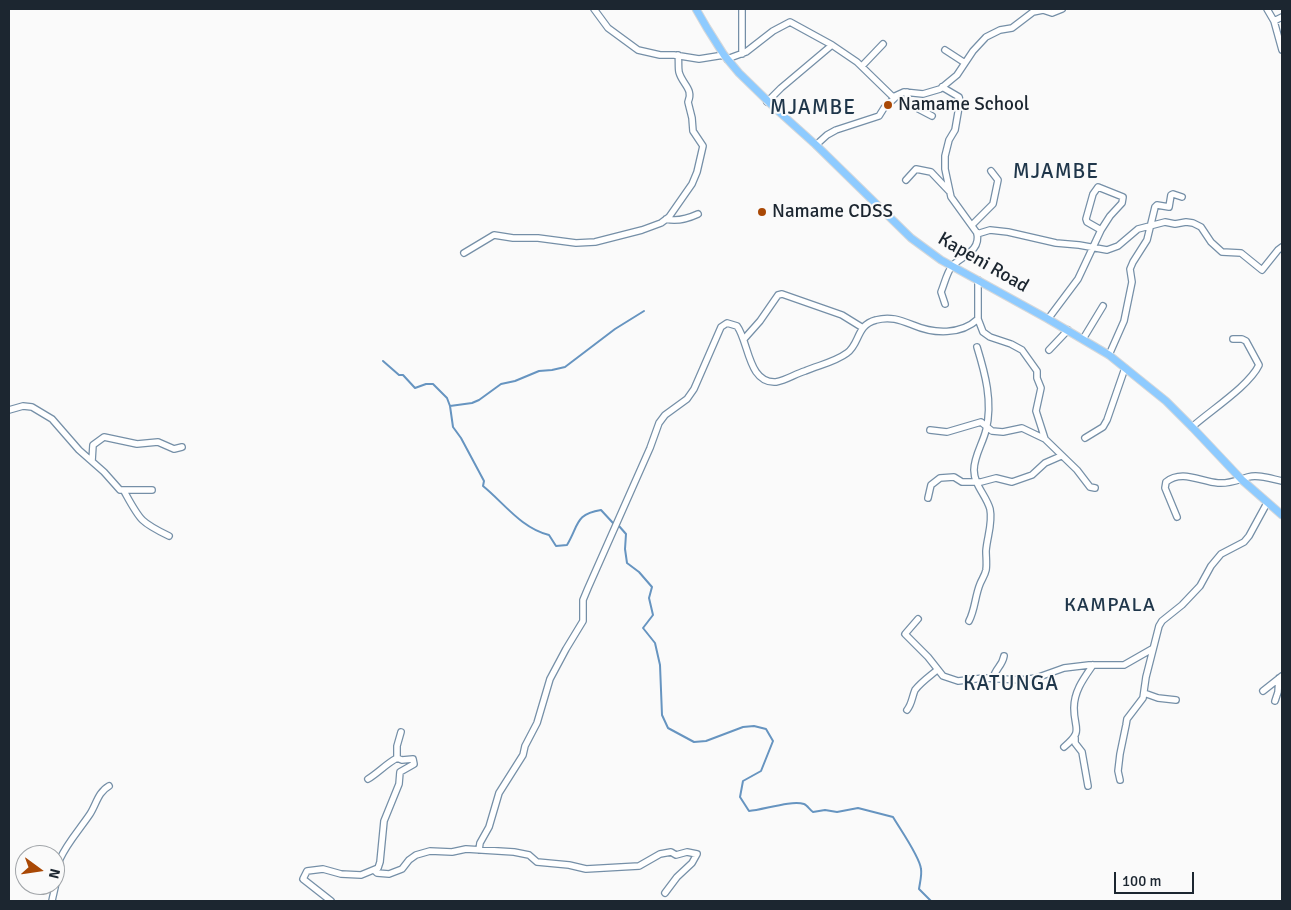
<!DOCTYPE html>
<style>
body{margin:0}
#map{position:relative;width:1291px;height:910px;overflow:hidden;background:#fafafa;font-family:Signika,sans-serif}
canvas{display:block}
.frame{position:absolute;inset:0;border:10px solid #1c2630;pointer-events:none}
.north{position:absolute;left:15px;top:845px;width:50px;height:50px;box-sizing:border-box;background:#fafafa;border:1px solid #a1a5a9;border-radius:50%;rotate:104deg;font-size:14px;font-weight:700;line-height:20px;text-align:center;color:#1c2630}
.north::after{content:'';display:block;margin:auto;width:18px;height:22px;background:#a94805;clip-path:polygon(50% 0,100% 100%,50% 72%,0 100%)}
.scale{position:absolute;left:1114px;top:872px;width:80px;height:22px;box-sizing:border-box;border:2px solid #1c2630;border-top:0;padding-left:6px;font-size:15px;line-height:18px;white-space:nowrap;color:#1c2630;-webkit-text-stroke:4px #fafafa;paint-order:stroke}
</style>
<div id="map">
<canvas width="1291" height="910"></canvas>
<div class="frame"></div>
<div class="north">N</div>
<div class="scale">100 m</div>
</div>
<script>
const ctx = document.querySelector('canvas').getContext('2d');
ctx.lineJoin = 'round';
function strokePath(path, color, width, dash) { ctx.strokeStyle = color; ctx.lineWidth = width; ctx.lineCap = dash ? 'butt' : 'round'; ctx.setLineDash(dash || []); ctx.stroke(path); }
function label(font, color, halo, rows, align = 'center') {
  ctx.font = font + ' Signika,sans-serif'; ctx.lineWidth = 4; ctx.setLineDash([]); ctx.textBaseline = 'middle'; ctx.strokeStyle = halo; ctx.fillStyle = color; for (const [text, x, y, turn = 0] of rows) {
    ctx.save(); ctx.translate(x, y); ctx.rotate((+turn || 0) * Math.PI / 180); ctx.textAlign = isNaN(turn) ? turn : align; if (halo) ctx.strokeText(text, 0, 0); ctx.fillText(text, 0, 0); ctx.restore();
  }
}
strokePath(new Path2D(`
 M 383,361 L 399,375 L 403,375 L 415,388 L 426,384 L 433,384 L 447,398 L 450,406 L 472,403 L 479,400 L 501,384 L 515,381 L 539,371 L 552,370 L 565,367 L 615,329 L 644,311
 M 450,406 L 453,427 L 461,438 L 484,481 L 483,486 C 504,503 521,528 549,535 L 556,546 L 567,545 C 579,525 575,514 601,510 L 613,523 L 619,526 L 626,534 L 625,549 L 627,563 L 639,572 L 652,587 L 649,598 L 653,615 L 643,628 L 655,643 L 660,665 L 662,715 L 668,728 L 694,742 L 706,741 L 743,727 L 754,726 L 766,729 L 773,741 L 761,771 L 743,781 L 740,797 L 749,811 C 763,810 791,800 804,804 C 807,805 810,810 813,812 L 825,810 L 837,812 L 858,808 L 893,817 C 900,829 920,857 921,869 C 922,875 920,882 919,889 L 931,901`), '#6694c0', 2);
const minor = new Path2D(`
 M 594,9 L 608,28 L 638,50 L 660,55 L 674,55 L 699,59 L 724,55
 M 742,9 L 742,54
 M 1267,9 L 1274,21 L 1282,50
 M 1274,21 L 1282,17
 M 945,50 L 965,63
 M 727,59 L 746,52 L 773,31 L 790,22 L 832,45 L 857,62 L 893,97 L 904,92 L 923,94 L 940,89 L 957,75 L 973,51 L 986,37 L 1000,30 L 1012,28 L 1033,12 L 1043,10 L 1052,13 L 1062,9
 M 862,66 L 883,44
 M 942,87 L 959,97 L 960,101 L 955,130 L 949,140 L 945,156 L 945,169 L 951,197 L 977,233 C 981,251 962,256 952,266 C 947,272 944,285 941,292 L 945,304
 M 907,92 L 907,100 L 909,104 L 932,116
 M 767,102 L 781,88 L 832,45
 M 816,145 L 827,135 L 836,130 L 879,116 L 884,108 L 898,95
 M 906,180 L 916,169 L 931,172 L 949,191
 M 666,219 C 677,222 687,219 698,214
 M 972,225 L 993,204 L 998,180 L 991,171
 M 977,234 L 990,230 L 1008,232 L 1056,243 L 1079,245 L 1107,250 L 1118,246 L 1138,229 L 1165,222 L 1175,224 L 1186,222 L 1193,223 L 1201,227 L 1211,242 L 1222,252 L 1241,253 L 1262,270 L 1278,250 L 1282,247
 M 464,253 L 494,235 L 513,238 L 538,238 L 576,243 L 595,242 L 642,230 L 661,223 L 669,217 L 692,184 L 697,172 L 703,146 L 693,131 L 692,118 L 688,102 C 694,89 682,84 679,72 C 678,67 679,60 678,55
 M 978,319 L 983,332 L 990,337 L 1011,344 L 1022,350 L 1037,371 L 1037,378 L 1041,388 L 1036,411 L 1045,439
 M 1048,319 L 1078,279 L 1101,230 L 1110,216 L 1122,203 L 1123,197 L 1098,187 L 1093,194 L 1086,219 L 1087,222 L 1101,230
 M 744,339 L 760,321 L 778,295 L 782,294 L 842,315 L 863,328
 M 1083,339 L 1103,306
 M 1049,350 L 1068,330
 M 1109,355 L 1124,321 L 1132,282 L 1130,269 L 1133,262 L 1147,240 L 1155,207 L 1157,205 L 1169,207 L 1171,195 L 1173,194 L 1182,197
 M 9,410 L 23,406 L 32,407 L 52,419 L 79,450 L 104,472 L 120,490 L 152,490
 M 1192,427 C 1211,410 1249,386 1259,365 L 1246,341 L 1242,339 L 1233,339
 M 930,430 L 947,432 L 981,422 L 992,431 L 1003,432 L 1022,428 L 1045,439 L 1077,470 L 1090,487 L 1095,488
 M 1085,438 L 1103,427 L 1107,420 L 1125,368
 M 92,461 L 93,445 L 104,437 L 137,444 L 158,442 L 174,449 L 182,447
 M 124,491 C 140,520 140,522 169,536
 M 928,498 L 931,485 L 940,478 L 954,477 L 962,482 L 981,482 L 996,478 L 1012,482 L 1032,475 L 1045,463 L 1061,456
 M 1177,517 L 1165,488 L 1166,482 C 1182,469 1201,482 1218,483 C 1229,484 1238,480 1248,477 C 1259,474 1272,479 1282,481
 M 918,619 L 905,634 L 928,657 L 943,676 L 958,681 L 984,678 L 1021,680 L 1036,678 L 1064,668 L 1089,665 L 1124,665 L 1152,649
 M 969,621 C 975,610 975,596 980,584 C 982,579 985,575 986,570 C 987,564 986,557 986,551 C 987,537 993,523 990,509 C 986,495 974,485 974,470 C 974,456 983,443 986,430 C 993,402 985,373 977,347
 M 993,679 C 995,668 1002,667 1004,656
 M 1263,691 L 1282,676
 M 1144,693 L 1158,698 L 1176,700
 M 1275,701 L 1278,692 L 1279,678
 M 907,710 C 912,704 912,697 915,690 C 921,682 930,676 937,670
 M 1075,738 L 1075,743 L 1082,752 L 1088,786
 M 1064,747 C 1084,730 1074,730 1074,708 C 1074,691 1084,678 1093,665
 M 368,779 C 379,772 386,764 397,758 L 397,746 L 401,732
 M 1120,780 L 1118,771 L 1120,754 L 1126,725 L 1127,719 L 1143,698 L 1146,677 L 1159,626 L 1162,621 L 1182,605 L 1200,586 L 1211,566 L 1221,554 L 1244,542 L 1249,536 L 1267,503
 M 479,850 L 480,843 L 489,827 L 499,793 L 523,755 L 525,746 L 537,723 L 550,679 L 566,649 L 583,621 L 583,600 L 588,588 L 650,448 L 659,423 L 665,415 L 687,399 L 694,389 L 721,327 L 727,323 L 737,326 C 749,342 748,384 776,382 C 787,380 795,374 805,371 C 819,365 835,362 847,353 C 860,344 856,325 876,320 C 890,316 900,320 913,325 C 934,334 961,335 978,319 L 978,280
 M 374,870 L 377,873 L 389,874 L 402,869 L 409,860 L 416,855 L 430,851 L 452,852 L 466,849 L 514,852 L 529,855 L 537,862 L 569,865 L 586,869 L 639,866 L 660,854 L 671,852 L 676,855 L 687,852 L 697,854 L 692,863 L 677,877 L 665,893
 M 52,901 C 53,895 55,889 56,882 C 58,874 56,867 60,859 C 67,843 80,829 90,814 C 96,805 98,792 109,786
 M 331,901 L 303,879 L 307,871 L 323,869 L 341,874 L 361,875 L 378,868 L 380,862 L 384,821 L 399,784 L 400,772 L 414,764 L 413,759 L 402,760 L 397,758`);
const major = new Path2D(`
 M 696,9 L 707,28 L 724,55 L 739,73 L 777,110 L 816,145 L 911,238 L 941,260 L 1048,319 L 1109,355 L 1166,401 L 1192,427 L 1242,480 L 1282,515`);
strokePath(minor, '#758fa7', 8);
strokePath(major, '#d6d8da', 9);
strokePath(minor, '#fff', 5.5);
strokePath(major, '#8ecbff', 7);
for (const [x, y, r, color] of [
 [888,105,5,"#a94805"],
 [762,212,5,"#a94805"]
]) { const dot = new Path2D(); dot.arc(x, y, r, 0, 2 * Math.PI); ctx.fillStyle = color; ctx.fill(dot); strokePath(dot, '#fafafa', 2); }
label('19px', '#1c2630', '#fafafa', [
 ["Namame School",898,105],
 ["Namame CDSS",772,212]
], 'left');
label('19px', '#1c2630', '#fafafa', [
 ["Kapeni Road",983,263,30]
]);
ctx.letterSpacing = '1px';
label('20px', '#1f364a', '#fafafa', [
 ["KAMPALA",1110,606]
]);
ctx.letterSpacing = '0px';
ctx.letterSpacing = '1px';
label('21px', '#1f364a', '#fafafa', [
 ["MJAMBE",813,108],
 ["MJAMBE",1056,172],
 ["KATUNGA",1011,684]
]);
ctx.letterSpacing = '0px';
</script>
